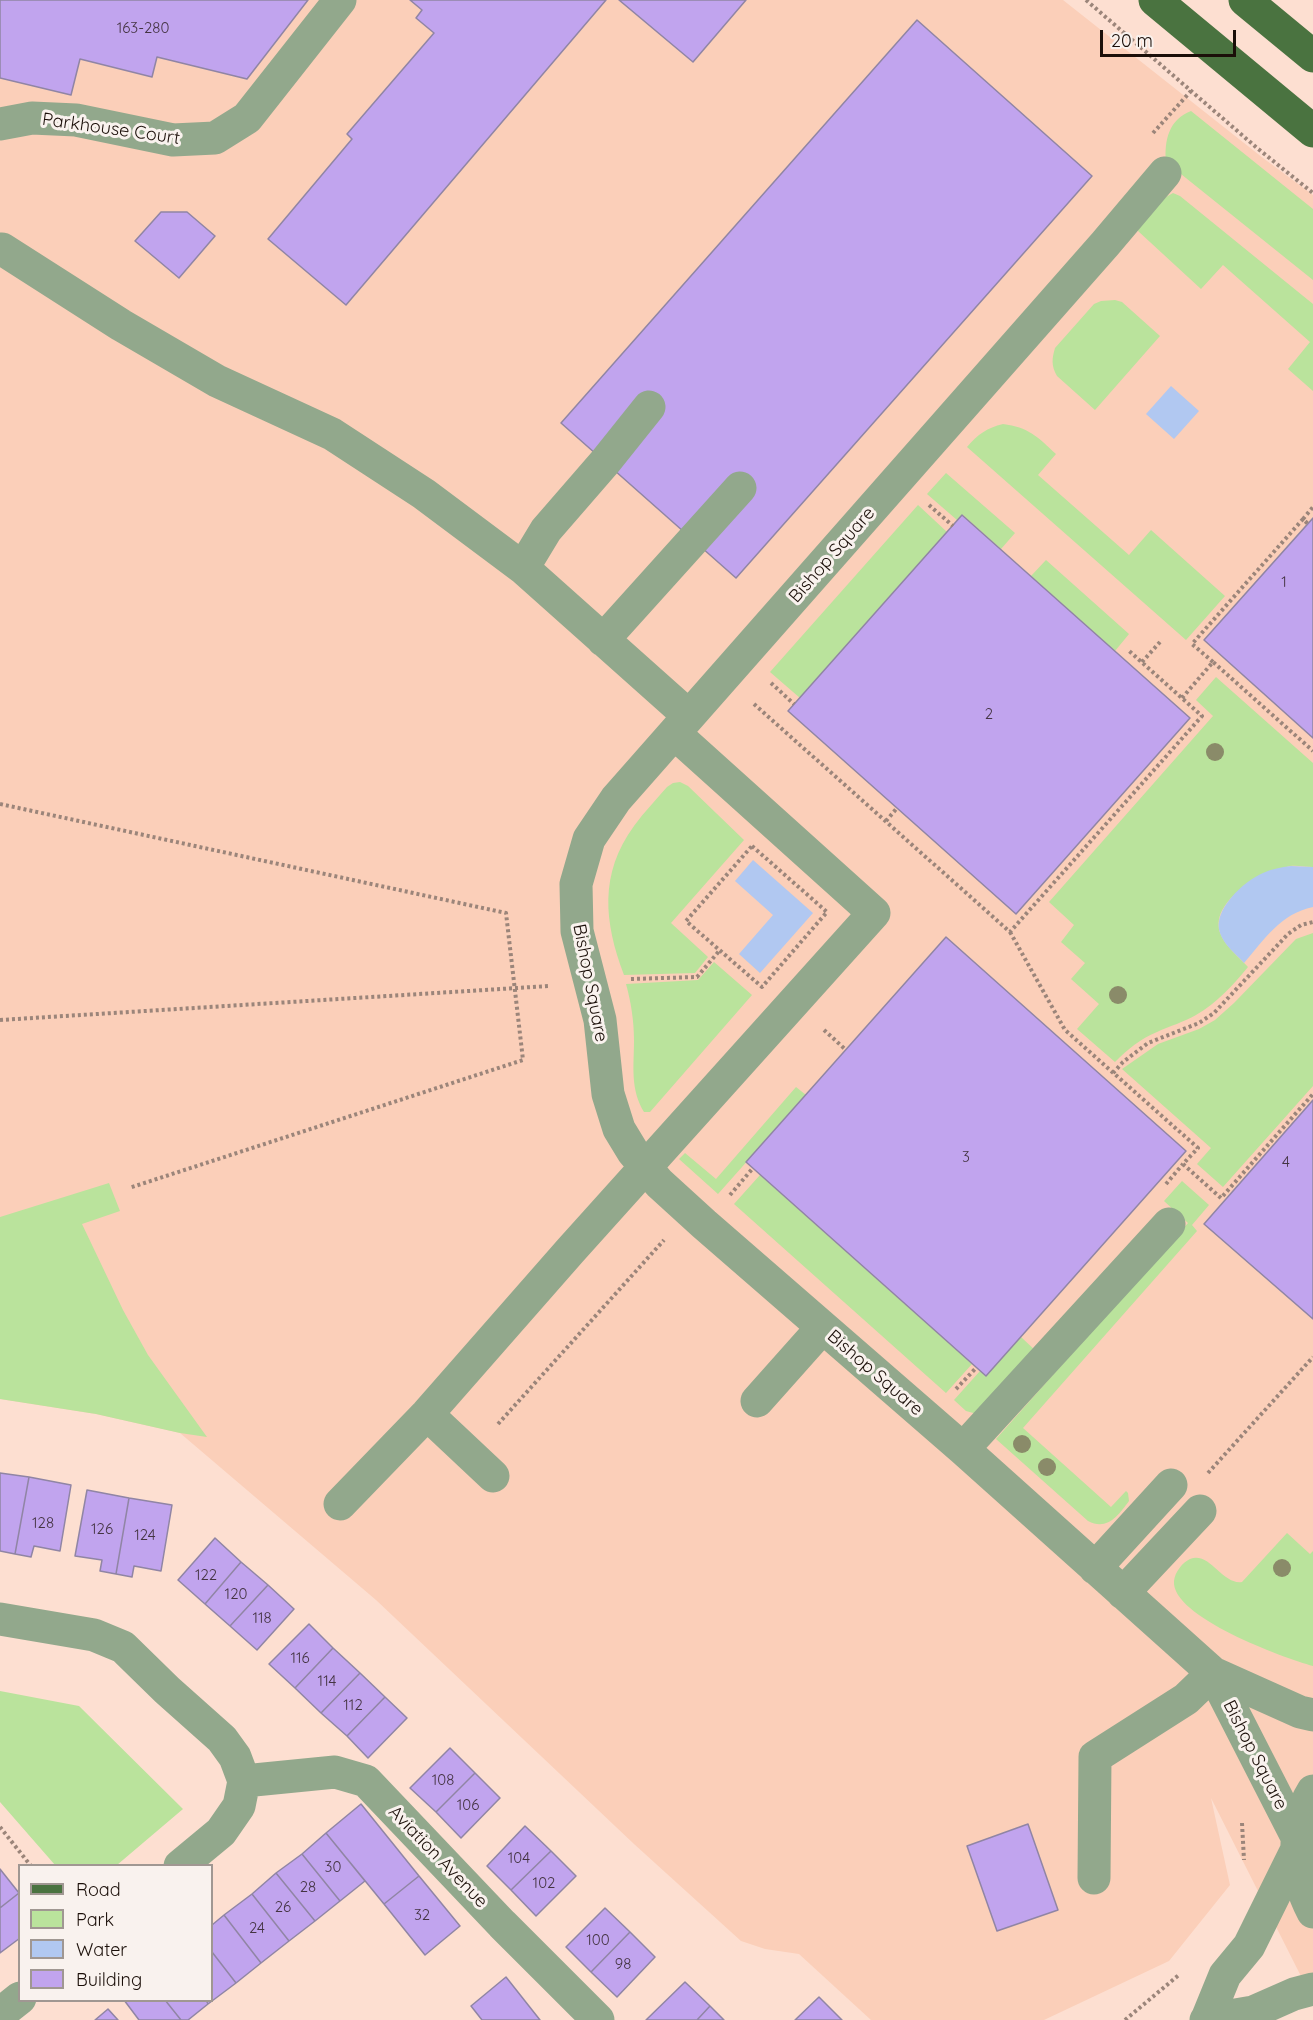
<!DOCTYPE html>
<style>
body{margin:0}
#map{position:relative;width:1313px;height:2020px;overflow:hidden;background:#fddfd1;font-family:Quicksand,sans-serif}
canvas{display:block}
.legend{position:absolute;left:18px;top:1864px;width:195px;height:138px;box-sizing:border-box;background:#f9f2ee;border:2px solid #a09792;margin:0;padding:8px 10px;list-style:none;font-size:18px;color:#1b0f09}
.legend li{display:flex;align-items:center;gap:12px;height:30px}
.legend b{width:30px;border:2px solid #a09792}
.scale{position:absolute;left:1100px;top:30px;width:136px;height:27px;box-sizing:border-box;border:3px solid #1b0f09;border-top:0;padding-left:8px;font-size:18px;line-height:21px;white-space:nowrap;color:#1b0f09;-webkit-text-stroke:4px #f9f2ee;paint-order:stroke}
</style>
<div id="map">
<canvas width="1313" height="2020"></canvas>
<ul class="legend">
<li><b style="height:8px;background:#4a7340"></b>Road</li>
<li><b style="height:16px;background:#bae39c"></b>Park</li>
<li><b style="height:16px;background:#b1c8f1"></b>Water</li>
<li><b style="height:16px;background:#c1a4ee"></b>Building</li>
</ul>
<div class="scale">20 m</div>
</div>
<script>
const ctx = document.querySelector('canvas').getContext('2d');
ctx.lineJoin = 'round';
function fillPath(path, color) { ctx.fillStyle = color; ctx.fill(path, 'evenodd'); }
function strokePath(path, color, width, dash) { ctx.strokeStyle = color; ctx.lineWidth = width; ctx.lineCap = dash ? 'butt' : 'round'; ctx.setLineDash(dash || []); ctx.stroke(path); }
function label(font, color, halo, rows, align = 'center') {
  ctx.font = font + ' Quicksand,sans-serif'; ctx.lineWidth = 6; ctx.setLineDash([]); ctx.textBaseline = 'middle'; ctx.strokeStyle = halo; ctx.fillStyle = color; for (const [text, x, y, turn = 0] of rows) {
    ctx.save(); ctx.translate(x, y); ctx.rotate((+turn || 0) * Math.PI / 180); ctx.textAlign = isNaN(turn) ? turn : align; if (halo) ctx.strokeText(text, 0, 0); ctx.fillText(text, 0, 0); ctx.restore();
  }
}
fillPath(new Path2D(`
 M 0,0 L 1063,0 L 1263,158 L 1313,195 L 1313,2000 L 1211,1798 L 1230,1885 L 1169,1961 L 1044,2020 L 871,2020 L 799,1954 L 765,1949 L 741,1941 L 634,1844 L 376,1600 L 180,1433 L 96,1414 L 0,1399 Z`), '#fbcfb9');
fillPath(new Path2D(`
 M 1191,111 L 1313,209 L 1313,280 L 1166,162 C 1164,141 1169,119 1191,111 Z
 M 1173,193 L 1180,196 L 1313,304 L 1313,391 L 1288,369 L 1310,342 L 1223,265 L 1201,289 L 1138,231 C 1144,218 1159,200 1173,193 Z
 M 1115,300 L 1122,302 L 1160,336 L 1095,410 L 1057,376 C 1051,366 1052,358 1055,348 L 1094,304 L 1101,301 Z
 M 1003,424 C 1028,427 1038,437 1056,454 L 1038,475 L 1129,555 L 1151,530 L 1225,596 L 1186,640 L 967,447 C 978,434 987,428 1003,424 Z
 M 946,473 L 1015,533 L 1001,549 L 963,515 L 957,520 L 927,494 Z
 M 918,505 L 947,532 L 800,698 L 770,672 Z
 M 1046,560 L 1129,634 L 1115,651 L 1031,576 Z
 M 1216,677 L 1313,763 L 1313,867 C 1306,867 1297,865 1290,866 C 1263,872 1207,901 1221,935 C 1226,947 1239,957 1248,967 C 1233,985 1217,1003 1196,1015 C 1184,1022 1170,1026 1157,1032 C 1140,1039 1128,1049 1115,1062 L 1077,1029 L 1099,1004 L 1071,979 L 1085,963 L 1061,942 L 1074,925 L 1049,902 L 1213,716 L 1196,700 Z
 M 680,782 L 688,786 L 744,840 L 671,923 L 708,957 L 695,973 L 624,975 C 604,922 599,874 634,826 C 644,812 656,800 667,787 L 673,783 Z
 M 1313,933 L 1313,1086 L 1223,1187 L 1197,1164 L 1211,1148 L 1122,1069 L 1158,1044 L 1199,1029 L 1215,1020 L 1234,1003 L 1296,939 Z
 M 714,962 L 752,995 L 650,1112 L 644,1112 C 630,1089 634,1066 634,1040 C 634,1021 631,1002 626,984 L 698,980 Z
 M 796,1087 L 806,1095 L 718,1194 L 679,1159 L 685,1153 L 716,1179 Z
 M 760,1175 L 972,1364 L 946,1393 L 734,1204 Z
 M 1182,1181 L 1209,1205 L 1192,1225 L 1197,1231 L 1023,1428 L 1111,1507 L 1126,1491 L 1128,1493 L 1129,1501 C 1118,1516 1107,1531 1088,1521 L 996,1439 L 1188,1223 L 1164,1201 Z
 M 109,1183 L 120,1211 L 82,1224 L 123,1310 L 148,1355 L 207,1437 L 180,1433 L 96,1414 L 0,1399 L 0,1217 Z
 M 1021,1337 L 1038,1353 L 977,1414 L 966,1411 L 954,1400 L 980,1371 L 986,1376 Z
 M 1287,1533 L 1310,1554 L 1313,1551 L 1313,1666 C 1284,1658 1171,1617 1174,1581 C 1175,1572 1182,1563 1190,1559 C 1210,1551 1222,1585 1242,1582 Z
 M 0,1691 L 79,1706 L 183,1809 L 117,1865 L 55,1865 L 0,1802 Z`), '#bae39c');
fillPath(new Path2D(`
 M 1171,386 L 1199,411 L 1174,439 L 1146,414 Z
 M 753,860 L 813,913 L 760,973 L 739,954 L 773,915 L 735,881 Z
 M 1291,866 L 1313,867 L 1313,907 C 1280,914 1265,939 1244,963 C 1236,954 1224,945 1220,933 C 1212,910 1244,881 1263,873 C 1272,869 1281,867 1291,866 Z`), '#b1c8f1');
const building = new Path2D(`
 M 0,0 L 308,0 L 247,79 L 157,57 L 152,77 L 80,59 L 71,95 L 0,78 Z
 M 410,0 L 606,0 L 346,305 L 268,239 L 352,139 L 347,134 L 434,33 L 416,18 L 422,10 Z
 M 619,0 L 746,0 L 693,62 Z
 M 917,20 L 1092,176 L 736,578 L 561,423 Z
 M 161,212 L 187,212 L 215,236 L 179,278 L 135,241 Z
 M 962,515 L 1190,718 L 1016,914 L 788,711 Z
 M 1313,518 L 1313,738 L 1204,640 Z
 M 946,937 L 1186,1151 L 986,1376 L 746,1162 Z
 M 1313,1100 L 1313,1319 L 1204,1224 Z
 M 0,1473 L 29,1477 L 15,1554 L 0,1551 Z
 M 29,1477 L 71,1485 L 60,1551 L 34,1546 L 31,1557 L 15,1554 Z
 M 87,1490 L 129,1498 L 116,1574 L 100,1571 L 102,1560 L 75,1556 Z
 M 129,1498 L 172,1505 L 161,1571 L 134,1566 L 132,1577 L 116,1574 Z
 M 215,1538 L 241,1562 L 205,1604 L 178,1580 Z
 M 241,1562 L 268,1585 L 230,1626 L 205,1604 Z
 M 268,1585 L 294,1609 L 257,1650 L 230,1626 Z
 M 309,1624 L 333,1648 L 295,1688 L 269,1664 Z
 M 333,1648 L 360,1673 L 321,1713 L 295,1688 Z
 M 360,1673 L 385,1697 L 347,1736 L 321,1713 Z
 M 385,1697 L 407,1718 L 368,1758 L 347,1736 Z
 M 450,1748 L 475,1773 L 436,1812 L 410,1788 Z
 M 475,1773 L 500,1798 L 461,1838 L 436,1812 Z
 M 361,1804 L 419,1876 L 384,1904 L 326,1833 Z
 M 1028,1824 L 1058,1910 L 997,1931 L 967,1846 Z
 M 525,1826 L 551,1851 L 511,1890 L 487,1866 Z
 M 326,1833 L 365,1881 L 340,1901 L 302,1854 Z
 M 551,1851 L 576,1876 L 536,1916 L 511,1890 Z
 M 302,1854 L 340,1901 L 315,1921 L 276,1873 Z
 M 0,1869 L 19,1893 L 0,1908 Z
 M 276,1873 L 315,1921 L 289,1941 L 252,1894 Z
 M 419,1876 L 460,1926 L 425,1955 L 384,1904 Z
 M 19,1893 L 20,1938 L 0,1953 L 0,1908 Z
 M 252,1894 L 289,1941 L 261,1963 L 224,1915 Z
 M 605,1908 L 630,1932 L 591,1972 L 566,1947 Z
 M 224,1915 L 261,1963 L 236,1983 L 212,1952 L 212,1925 Z
 M 630,1932 L 655,1957 L 617,1997 L 591,1972 Z
 M 212,1952 L 236,1983 L 208,2004 L 206,2000 L 212,2000 Z
 M 506,1977 L 540,2020 L 482,2020 L 471,2006 Z
 M 685,1982 L 710,2006 L 697,2020 L 646,2020 Z
 M 819,1997 L 842,2020 L 795,2020 Z
 M 124,2000 L 165,2000 L 181,2020 L 139,2020 Z
 M 165,2000 L 206,2000 L 208,2004 L 188,2020 L 181,2020 Z
 M 710,2006 L 724,2020 L 697,2020 Z
 M 108,2009 L 118,2020 L 95,2020 Z`);
fillPath(building, '#c1a4ee');
strokePath(building, '#9085a4', 1.5);
strokePath(new Path2D(`
 M 1086,0 L 1257,148 L 1313,193
 M 1153,133 L 1191,91
 M 929,505 L 953,526
 M 1303,519 L 1313,507
 M 1142,662 L 1160,642
 M 1213,662 L 1192,644 L 1303,519 L 1308,524
 M 771,683 L 794,704
 M 1182,698 L 1213,662 L 1313,751
 M 754,704 L 1010,932 L 1202,716 L 1128,650
 M 0,804 L 506,913 L 523,1060 L 129,1188
 M 886,821 L 897,808
 M 752,846 L 827,912 L 762,987 L 686,921 Z
 M 1010,932 L 1065,1030 L 1198,1148 L 1183,1164 L 1221,1198 L 1313,1094
 M 631,979 L 697,977 L 720,950
 M 0,1020 L 549,986
 M 824,1030 L 846,1050
 M 1113,1073 L 1123,1062 L 1148,1043 L 1199,1023 L 1214,1013 L 1288,934 L 1301,925 L 1313,922
 M 1166,1184 L 1183,1164
 M 730,1195 L 753,1168
 M 956,1389 L 976,1368
 M 498,1424 L 664,1240
 M 1208,1473 L 1313,1357
 M 1242,1823 L 1244,1860
 M 0,1827 L 31,1866
 M 1125,2020 L 1180,1974`), '#9b857a', 4, [3, 3]);
strokePath(new Path2D(`
 M 0,124 L 32,118 L 76,120 L 173,140 L 215,138 L 247,118 L 340,0
 M 1165,173 L 1105,244 L 616,799 L 589,839 L 576,884 L 577,931 L 600,1020 L 608,1094 L 619,1129 L 633,1152 L 659,1183 L 704,1224 L 963,1449 L 1213,1673 L 1300,1712 L 1313,1715
 M 2,249 L 121,325 L 217,381 L 332,434 L 424,494 L 523,568 L 689,716
 M 523,568 L 546,530 L 605,462 L 649,407
 M 603,640 L 740,488
 M 757,1401 L 822,1328
 M 427,1414 L 493,1476
 M 963,1449 L 1169,1224
 M 340,1504 L 427,1414 L 570,1251 L 874,913 L 674,733
 M 1095,1568 L 1171,1485
 M 1123,1593 L 1200,1511
 M 0,1619 L 94,1635 L 123,1647 L 167,1690 L 222,1739 L 235,1757 L 244,1781 L 239,1806 L 221,1832 L 180,1866
 M 1213,1673 L 1297,1837
 M 244,1781 L 335,1772 L 366,1781 L 502,1924 L 598,2020
 M 1313,1791 C 1290,1828 1293,1874 1313,1912
 M 1094,1878 L 1095,1757 L 1186,1699 L 1213,1673
 M 0,2014 L 20,1998
 M 1207,2019 L 1225,1975 L 1249,1946 L 1296,1851
 M 1206,2020 L 1253,2012 L 1294,1994 L 1313,1989`), '#92a88c', 33);
strokePath(new Path2D(`
 M 1155,0 L 1313,131
 M 1245,0 L 1313,56`), '#4a7340', 33);
ctx.fillStyle = '#8a8b69';
for (const [x, y] of [
 [1215,752],
 [1118,995],
 [1022,1444],
 [1047,1467],
 [1282,1568]
]) { ctx.beginPath(); ctx.arc(x, y, 9, 0, 2 * Math.PI); ctx.fill(); }
label('15px', '#443442', null, [
 ["163-280",143,28],
 ["1",1284,582],
 ["2",989,714],
 ["3",966,1157],
 ["4",1286,1162],
 ["128",43,1523],
 ["126",102,1529],
 ["124",145,1535],
 ["122",206,1575],
 ["120",236,1594],
 ["118",262,1618],
 ["116",300,1658],
 ["114",327,1681],
 ["112",353,1705],
 ["108",443,1780],
 ["106",468,1805],
 ["104",519,1858],
 ["30",333,1867],
 ["102",544,1883],
 ["28",308,1887],
 ["26",283,1907],
 ["32",422,1915],
 ["24",257,1928],
 ["100",598,1940],
 ["98",623,1964]
]);
label('18px', '#1b0f09', '#f9f2ee', [
 ["Parkhouse Court",111,129,8],
 ["Bishop Square",832,555,-49],
 ["Bishop Square",590,983,79],
 ["Bishop Square",875,1373,41],
 ["Bishop Square",1255,1755,63],
 ["Aviation Avenue",438,1857,46]
]);
</script>
